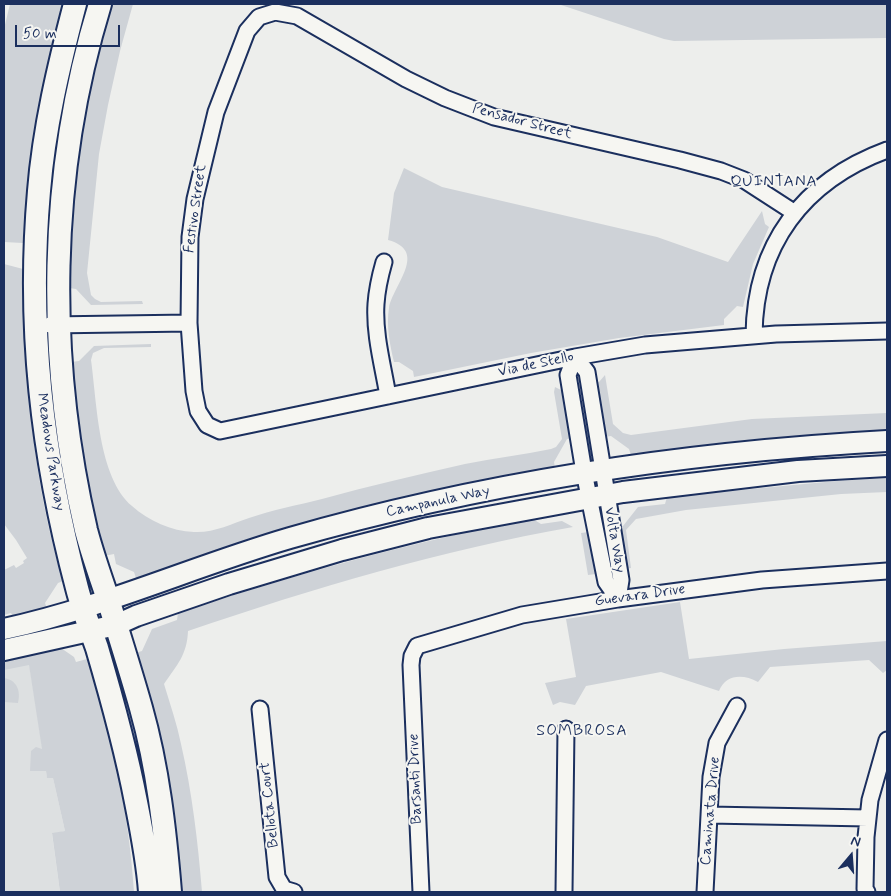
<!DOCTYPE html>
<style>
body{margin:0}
#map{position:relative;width:891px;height:896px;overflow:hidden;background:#edeeec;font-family:Mynerve,sans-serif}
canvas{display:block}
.frame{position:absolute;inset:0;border:5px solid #1b2f5e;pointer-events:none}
.north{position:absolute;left:826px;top:831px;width:50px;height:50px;-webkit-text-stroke:4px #f6f6f2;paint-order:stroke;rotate:18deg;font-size:14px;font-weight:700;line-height:20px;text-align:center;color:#1b2f5e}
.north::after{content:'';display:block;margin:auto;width:18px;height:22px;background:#1b2f5e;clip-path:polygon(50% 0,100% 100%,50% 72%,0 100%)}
.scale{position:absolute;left:15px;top:25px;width:105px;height:22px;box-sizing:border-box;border:2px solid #1b2f5e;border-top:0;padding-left:6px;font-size:15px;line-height:18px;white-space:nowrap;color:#1b2f5e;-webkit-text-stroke:4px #f6f6f2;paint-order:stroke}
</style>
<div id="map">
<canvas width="891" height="896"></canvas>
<div class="frame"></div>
<div class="north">N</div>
<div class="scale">50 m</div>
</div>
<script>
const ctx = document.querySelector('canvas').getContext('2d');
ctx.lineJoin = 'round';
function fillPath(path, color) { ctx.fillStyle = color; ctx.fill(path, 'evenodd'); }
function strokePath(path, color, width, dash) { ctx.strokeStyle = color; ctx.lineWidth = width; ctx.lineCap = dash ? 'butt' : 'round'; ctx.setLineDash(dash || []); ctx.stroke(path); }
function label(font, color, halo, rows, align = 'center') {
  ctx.font = font + ' Mynerve,sans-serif'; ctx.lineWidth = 4; ctx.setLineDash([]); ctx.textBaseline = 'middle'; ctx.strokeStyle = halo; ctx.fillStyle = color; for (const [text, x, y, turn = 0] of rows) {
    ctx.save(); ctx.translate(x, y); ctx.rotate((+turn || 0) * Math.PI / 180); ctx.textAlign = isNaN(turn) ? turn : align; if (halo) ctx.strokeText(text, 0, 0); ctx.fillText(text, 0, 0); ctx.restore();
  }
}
fillPath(new Path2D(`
 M 28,656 L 47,777 L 53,778 L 65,831 L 52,834 L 60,892 L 4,892 L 4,662 Z`), '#dde0e1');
fillPath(new Path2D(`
 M 10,4 L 63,4 C 40,82 28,162 23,243 L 4,242 L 4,29 Z
 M 111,4 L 133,4 L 120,51 L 108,105 L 99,154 L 87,273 L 91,295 L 95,299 L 101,302 L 142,301 L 143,304 L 91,305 L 76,289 L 69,288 C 69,193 83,95 111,4 Z
 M 558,4 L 887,4 L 887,38 L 674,41 L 664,39 Z
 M 404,168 L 442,187 L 657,237 L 728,262 L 762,211 L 765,224 L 769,227 L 753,264 L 743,307 L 737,306 L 724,319 L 724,325 L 619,338 L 531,353 L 414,377 L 413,371 L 399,362 L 394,362 C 390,345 386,326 389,308 C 393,285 429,251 388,240 L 394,193 Z
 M 4,264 L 23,269 C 25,376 32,479 63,581 L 58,583 L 45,603 L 47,609 L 13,617 L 11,613 L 4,615 L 4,570 L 14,565 L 16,568 L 24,563 L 23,561 L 27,558 L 16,540 L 4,524 L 5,512 L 4,500 Z
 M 151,344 L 151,347 L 104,348 L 93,353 L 91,360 C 97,403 98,477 132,506 C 149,521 171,531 194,532 C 214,533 231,524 249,518 C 272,510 298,505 322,499 C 369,486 417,475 465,464 C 494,458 523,455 551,449 L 556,447 L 562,439 L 554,392 L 555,387 L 561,390 L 566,389 L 573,438 L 567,439 L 554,462 L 555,468 L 462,487 L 222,549 L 136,578 L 134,572 L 116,564 L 114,554 L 104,556 L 84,469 L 71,362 L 79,361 L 94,346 Z
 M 605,375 L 613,424 L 623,433 L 631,435 L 752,419 L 887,413 L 887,430 L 818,434 L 726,442 L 631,455 L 629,449 L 611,436 L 604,437 L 595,383 L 599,382 Z
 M 887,478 L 887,492 L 841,494 L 686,510 L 636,519 L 626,530 L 631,568 L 625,569 L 617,527 L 623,526 L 638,507 L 665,504 L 667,497 L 836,481 Z
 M 533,519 L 541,524 L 562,521 L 573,527 C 442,550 314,588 188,631 C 187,655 177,665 164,684 C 170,704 177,724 181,744 C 192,792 198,842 202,892 L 181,892 L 177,845 L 163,758 L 135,653 L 142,651 L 152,629 L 177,620 L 178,613 C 295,575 412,541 533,519 Z
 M 589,532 L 596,574 L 588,575 L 581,533 Z
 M 680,602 L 689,659 L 784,649 L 887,641 L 887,670 L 883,673 L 869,660 L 770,667 L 758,682 C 743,674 726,674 719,691 L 661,672 L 586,686 L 575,705 L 560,702 L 553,705 L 545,683 L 576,677 L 566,619 Z
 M 61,648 L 74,657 L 76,662 L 87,659 C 112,734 129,813 134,892 L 60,892 L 52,833 L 65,831 L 53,778 L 47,778 L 46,771 L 30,771 L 31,751 L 36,747 L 42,749 L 29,665 L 4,670 L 4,662 Z
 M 4,678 C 17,680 21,691 18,703 L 4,702 Z`), '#ced2d7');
const minor = new Path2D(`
 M 795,213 L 744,180 L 721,171 L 680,160 L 494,117 L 445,98 L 406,79 L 297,16 L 275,12 L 259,17 L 247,31 L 216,112 L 195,199 L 190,237 L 189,323 L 194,391 L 198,411 L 207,425 L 220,431 L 575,357 L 645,345 L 776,334 L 887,331
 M 384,262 C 380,276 377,289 376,304 C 374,334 383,366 388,396
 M 50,325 L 189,323
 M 754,335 C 755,245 803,181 887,150
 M 575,357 L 587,372 L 621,580 L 618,599 L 606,582 L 584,472 L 568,375 Z
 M 260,709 L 277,877 L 284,889 L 294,892
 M 709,815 L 868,818
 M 421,892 L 411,665 L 412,656 L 417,646 L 522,615 L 618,599 L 762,580 L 887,571
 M 564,892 L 566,729
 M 705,892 L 711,777 L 717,743 L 737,706
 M 867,892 L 865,889 L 866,837 L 870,800 L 887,740`);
const tertiary = new Path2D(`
 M 4,629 C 102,608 194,566 290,538 C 485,482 685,452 887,441
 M 4,650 L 116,625 L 136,616 L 229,584 L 342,550 L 428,528 L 623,492 L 798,471 L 887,466`);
const secondary = new Path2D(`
 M 75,4 C 59,65 44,128 39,191 C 27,327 42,456 77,588 C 82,608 90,628 97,648 C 112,699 126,750 136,802 C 142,832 148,862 150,892
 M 100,4 C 48,174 46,357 86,530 C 92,553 100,576 108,599 C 119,635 131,672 141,708 C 158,768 165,831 170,892`);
strokePath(minor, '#1b2f5e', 19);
strokePath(tertiary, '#1b2f5e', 24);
strokePath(secondary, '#1b2f5e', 26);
strokePath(minor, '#f6f6f2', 15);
strokePath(tertiary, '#f6f6f2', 20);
strokePath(secondary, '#f6f6f2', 22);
label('15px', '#1b2f5e', '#f6f6f2', [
 ["Pensador Street",522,122,15],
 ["Festivo Street",196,209,-82],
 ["Via de Stello",536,365,-12],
 ["Meadows Parkway",50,452,81],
 ["Campanula Way",438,502,-12],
 ["Volta Way",614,540,80],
 ["Guevara Drive",640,596,-8],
 ["Barsanti Drive",416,779,-92],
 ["Bellota Court",270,805,-96],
 ["Caminata Drive",711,811,-85]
]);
ctx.letterSpacing = '1px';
label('16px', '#1b2f5e', '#f6f6f2', [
 ["QUINTANA",774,183],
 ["SOMBROSA",582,732]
]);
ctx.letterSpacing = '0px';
</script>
